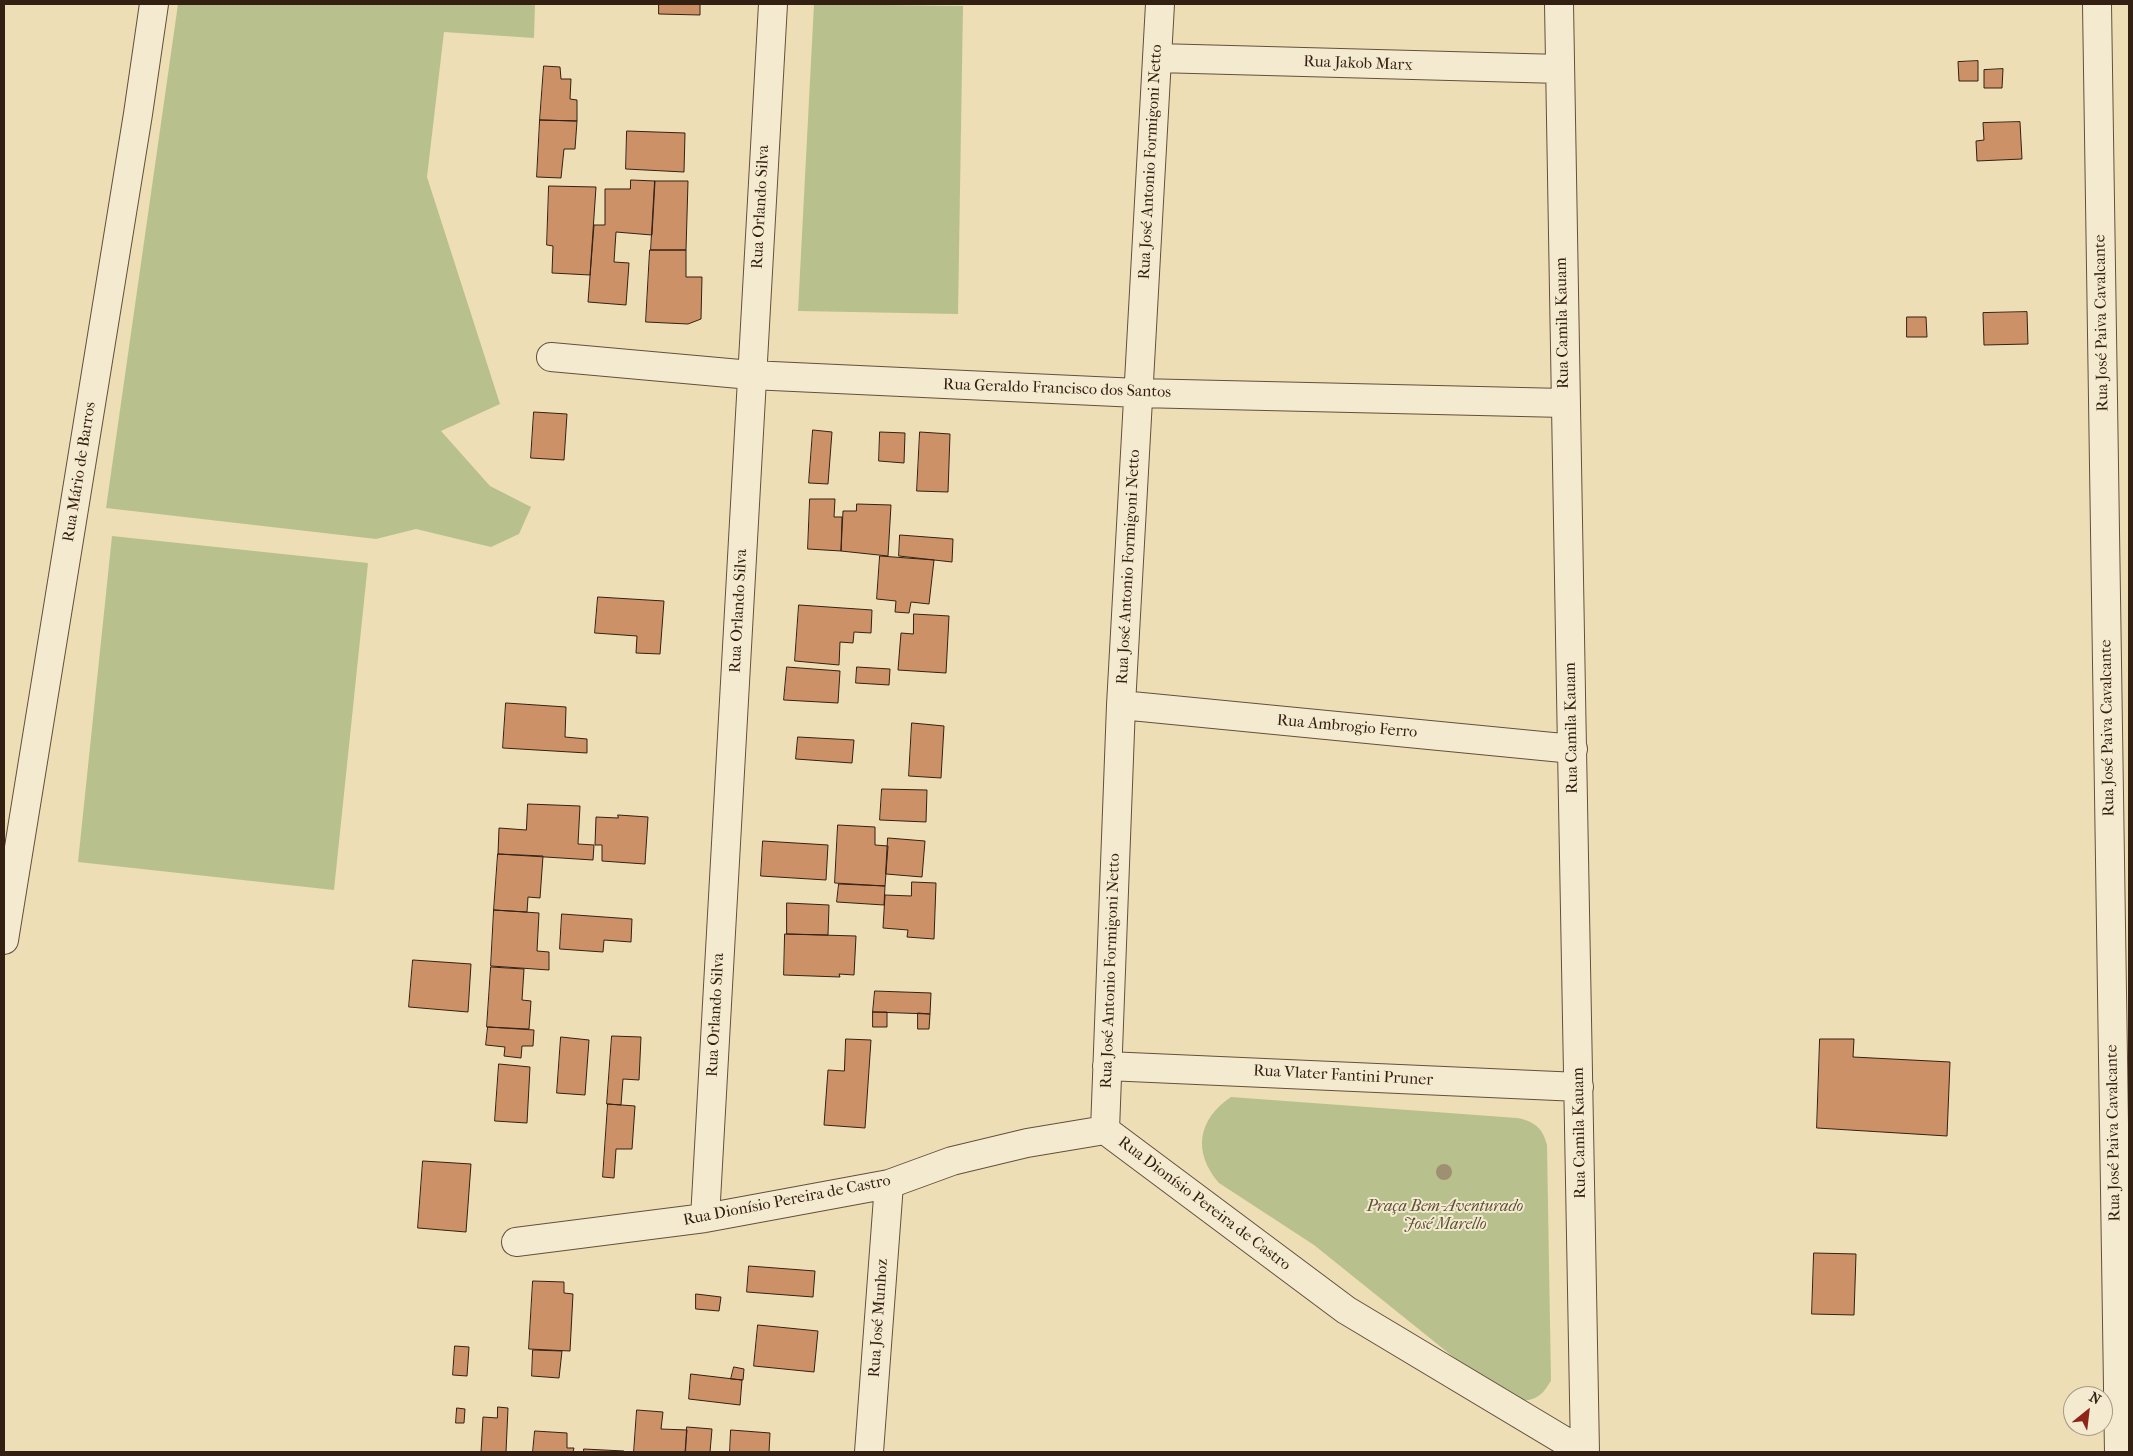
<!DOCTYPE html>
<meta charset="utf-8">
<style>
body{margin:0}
#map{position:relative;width:2133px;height:1456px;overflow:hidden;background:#eedeb5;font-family:"IM FELL French Canon",serif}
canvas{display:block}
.frame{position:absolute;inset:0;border:5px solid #342013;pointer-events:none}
.north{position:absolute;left:2063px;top:1386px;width:50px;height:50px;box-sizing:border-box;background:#f4eacf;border:1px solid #a79984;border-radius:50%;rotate:29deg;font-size:14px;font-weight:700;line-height:20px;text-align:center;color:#342013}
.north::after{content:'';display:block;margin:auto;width:18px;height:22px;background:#8f2418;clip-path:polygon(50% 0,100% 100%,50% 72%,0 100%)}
</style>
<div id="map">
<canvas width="2133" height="1456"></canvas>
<div class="frame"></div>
<div class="north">N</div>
</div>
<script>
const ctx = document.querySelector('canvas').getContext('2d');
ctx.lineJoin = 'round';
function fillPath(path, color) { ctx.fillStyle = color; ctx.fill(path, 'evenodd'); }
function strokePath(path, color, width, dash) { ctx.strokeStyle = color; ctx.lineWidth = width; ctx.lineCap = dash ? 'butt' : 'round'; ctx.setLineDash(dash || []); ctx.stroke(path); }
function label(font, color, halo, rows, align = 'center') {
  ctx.font = font + ' "IM FELL French Canon",serif'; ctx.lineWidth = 4; ctx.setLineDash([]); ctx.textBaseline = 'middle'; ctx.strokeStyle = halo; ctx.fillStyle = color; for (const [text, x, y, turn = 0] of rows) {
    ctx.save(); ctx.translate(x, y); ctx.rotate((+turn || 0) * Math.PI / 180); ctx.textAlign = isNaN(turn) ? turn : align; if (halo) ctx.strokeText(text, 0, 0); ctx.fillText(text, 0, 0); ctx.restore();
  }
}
fillPath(new Path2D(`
 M 178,4 L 535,4 L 534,38 L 444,32 L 427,177 L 500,404 L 441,431 L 490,486 L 531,507 L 519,534 L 491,547 L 416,529 L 376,539 L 106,508 Z
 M 814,4 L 963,6 L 958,314 L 798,311 Z
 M 112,536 L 368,563 L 334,890 L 78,862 Z
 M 1231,1097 L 1517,1118 C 1534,1121 1543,1128 1547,1145 L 1551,1381 C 1548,1385 1545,1391 1541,1394 C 1526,1407 1507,1397 1492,1388 L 1314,1245 L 1219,1183 C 1192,1152 1198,1119 1231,1097 Z`), '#b8c18e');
const building = new Path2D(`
 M 659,4 L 700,4 L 700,15 L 659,14 Z
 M 1978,61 L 1978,81 L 1959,81 L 1958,62 Z
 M 544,66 L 560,67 L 561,79 L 571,79 L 570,99 L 577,100 L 577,121 L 540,120 Z
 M 2003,69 L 2002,88 L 1984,88 L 1984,70 Z
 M 540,120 L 577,121 L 575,149 L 564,149 L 561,178 L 537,177 Z
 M 2020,122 L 2022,159 L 1977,161 L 1976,141 L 1984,140 L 1983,123 Z
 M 627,131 L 685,133 L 684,172 L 626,169 Z
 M 631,180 L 655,181 L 652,235 L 616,232 L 614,262 L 629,263 L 626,305 L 588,302 L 594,225 L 605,225 L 605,189 L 630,189 Z
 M 655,181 L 688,181 L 686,250 L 651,250 Z
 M 549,186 L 596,187 L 590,275 L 552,273 L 553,246 L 547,245 Z
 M 650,250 L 686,250 L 686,277 L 702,277 L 701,319 L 688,324 L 646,322 Z
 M 2027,312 L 2028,344 L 1984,345 L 1983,313 Z
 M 1907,317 L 1926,317 L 1927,337 L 1907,337 Z
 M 534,412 L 567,414 L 564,460 L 531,458 Z
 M 813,430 L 832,432 L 828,484 L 809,483 Z
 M 880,432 L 905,433 L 904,463 L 879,461 Z
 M 920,432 L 950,434 L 948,492 L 917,491 Z
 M 810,499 L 835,499 L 834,517 L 842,517 L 841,551 L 808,549 Z
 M 857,504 L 891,505 L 888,556 L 841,551 L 843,511 L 856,511 Z
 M 900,535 L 953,539 L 952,562 L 899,556 Z
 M 880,556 L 934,560 L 929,604 L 911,602 L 909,613 L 895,612 L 896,601 L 877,599 Z
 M 598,597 L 664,601 L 660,654 L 636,653 L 637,636 L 595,633 Z
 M 799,605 L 872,610 L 871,633 L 854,632 L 853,643 L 840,642 L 839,665 L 795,661 Z
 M 914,614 L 949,616 L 946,673 L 898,670 L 901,633 L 913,634 Z
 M 787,667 L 840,671 L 838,703 L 784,700 Z
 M 857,667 L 890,669 L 889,685 L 856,683 Z
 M 506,703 L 566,707 L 565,737 L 587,739 L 587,753 L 503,748 Z
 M 912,723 L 944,726 L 941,778 L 909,776 Z
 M 798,737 L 854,740 L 852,763 L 796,759 Z
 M 882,789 L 927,790 L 926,822 L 880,820 Z
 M 528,804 L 580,806 L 578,844 L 594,845 L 593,860 L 498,854 L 499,828 L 526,830 Z
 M 618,815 L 648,817 L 645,864 L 602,861 L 602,845 L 595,845 L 596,817 L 618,818 Z
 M 838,825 L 875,827 L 875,845 L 888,846 L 885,886 L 835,883 Z
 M 888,838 L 925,841 L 922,877 L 886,874 Z
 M 763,841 L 828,845 L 826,880 L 761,876 Z
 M 498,854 L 543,856 L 540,898 L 528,897 L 527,912 L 494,910 Z
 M 912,882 L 936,883 L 934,939 L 907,937 L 908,930 L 883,928 L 885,895 L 911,896 Z
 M 839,884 L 885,886 L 884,905 L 837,902 Z
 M 787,903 L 829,905 L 828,935 L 787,934 Z
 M 494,910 L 539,913 L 537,951 L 549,952 L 549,970 L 491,966 Z
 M 562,914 L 632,919 L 631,942 L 604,940 L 603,952 L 560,949 Z
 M 785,934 L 856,936 L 854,975 L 839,974 L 840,977 L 784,975 Z
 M 413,960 L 471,964 L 468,1012 L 409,1007 Z
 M 491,967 L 524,969 L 522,1000 L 531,1001 L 529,1029 L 487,1027 Z
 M 875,991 L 931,993 L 930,1014 L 873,1012 Z
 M 873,1012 L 887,1012 L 887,1027 L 873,1027 Z
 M 918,1013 L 930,1014 L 929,1029 L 918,1029 Z
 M 488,1027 L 534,1030 L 533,1046 L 522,1046 L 521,1058 L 504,1056 L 505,1047 L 486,1045 Z
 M 612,1036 L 641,1037 L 639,1080 L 623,1079 L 621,1105 L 607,1104 Z
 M 561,1037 L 589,1040 L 585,1095 L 557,1093 Z
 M 846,1039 L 871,1040 L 865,1128 L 824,1125 L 828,1070 L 844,1071 Z
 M 1820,1039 L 1854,1039 L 1853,1057 L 1950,1062 L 1947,1136 L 1817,1128 Z
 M 499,1064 L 530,1067 L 527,1123 L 495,1121 Z
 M 608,1104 L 635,1106 L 632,1149 L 616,1149 L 614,1178 L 603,1177 Z
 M 423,1161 L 471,1164 L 466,1232 L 418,1228 Z
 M 1814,1253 L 1856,1254 L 1854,1315 L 1812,1314 Z
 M 749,1266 L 815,1271 L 813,1297 L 747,1292 Z
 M 533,1281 L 564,1282 L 564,1293 L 573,1294 L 570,1351 L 529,1349 Z
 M 696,1294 L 721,1297 L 719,1311 L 696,1309 Z
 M 758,1325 L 818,1331 L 814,1372 L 754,1366 Z
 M 455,1346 L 469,1347 L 467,1376 L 453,1375 Z
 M 533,1350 L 562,1351 L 559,1378 L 532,1376 Z
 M 734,1367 L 744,1369 L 743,1380 L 731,1379 Z
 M 691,1374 L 742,1380 L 740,1405 L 689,1399 Z
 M 498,1407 L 508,1408 L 506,1452 L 481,1452 L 483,1417 L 497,1418 Z
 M 457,1408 L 465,1409 L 464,1423 L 456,1423 Z
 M 637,1410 L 663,1412 L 661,1429 L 687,1430 L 685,1452 L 634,1452 Z
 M 687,1427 L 712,1429 L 710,1452 L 686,1452 Z
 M 731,1430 L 770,1433 L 769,1452 L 730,1452 Z
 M 535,1431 L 567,1433 L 567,1448 L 574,1448 L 573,1452 L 533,1452 Z
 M 584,1449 L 624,1451 L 624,1452 L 584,1452 Z`);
fillPath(building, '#cd9168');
strokePath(building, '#342013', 1);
const street = new Path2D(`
 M 1559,4 C 1566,487 1577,969 1585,1452
 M 2097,4 L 2119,1452
 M 1157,58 L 1560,69
 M 551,357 L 751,375 L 1138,393 L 1564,403
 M 1121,705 L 1573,749
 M 4,940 L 138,114 L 154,4
 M 1107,1066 L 1579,1087
 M 1105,1130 L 1121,705 L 1160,4
 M 705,1218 L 773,4
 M 516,1242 L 705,1218 L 889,1184 L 952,1161 L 1027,1143 L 1105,1130 L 1346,1310 L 1583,1452
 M 869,1452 L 889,1184`);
strokePath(street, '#62503c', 30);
strokePath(street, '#f4eacf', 28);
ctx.fillStyle = '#9e9070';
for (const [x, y] of [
 [1444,1172]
]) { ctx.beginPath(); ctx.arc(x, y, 8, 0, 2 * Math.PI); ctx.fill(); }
label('16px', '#342013', '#f4eacf', [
 ["Rua Jakob Marx",1358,64,2],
 ["Rua José Antonio Formigoni Netto",1151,162,-87],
 ["Rua Orlando Silva",761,207,-87],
 ["Rua Camila Kauam",1563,323,-91],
 ["Rua José Paiva Cavalcante",2102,323,-91],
 ["Rua Geraldo Francisco dos Santos",1057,389,2],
 ["Rua Mário de Barros",80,472,-81],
 ["Rua José Antonio Formigoni Netto",1129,567,-87],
 ["Rua Orlando Silva",739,611,-87],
 ["Rua Ambrogio Ferro",1347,727,5],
 ["Rua Camila Kauam",1572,728,-91],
 ["Rua José Paiva Cavalcante",2108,728,-91],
 ["Rua José Antonio Formigoni Netto",1111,971,-88],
 ["Rua Orlando Silva",716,1015,-87],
 ["Rua Vlater Fantini Pruner",1343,1076,3],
 ["Rua Camila Kauam",1580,1133,-91],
 ["Rua José Paiva Cavalcante",2114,1133,-91],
 ["Rua Dionísio Pereira de Castro",787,1201,-11],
 ["Rua Dionísio Pereira de Castro",1204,1204,37],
 ["Rua José Munhoz",879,1318,-86]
]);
label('italic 16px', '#5c5038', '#f4eacf', [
 ["Praça Bem-Aventurado",1445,1207],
 ["José Marello",1445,1225]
]);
</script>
